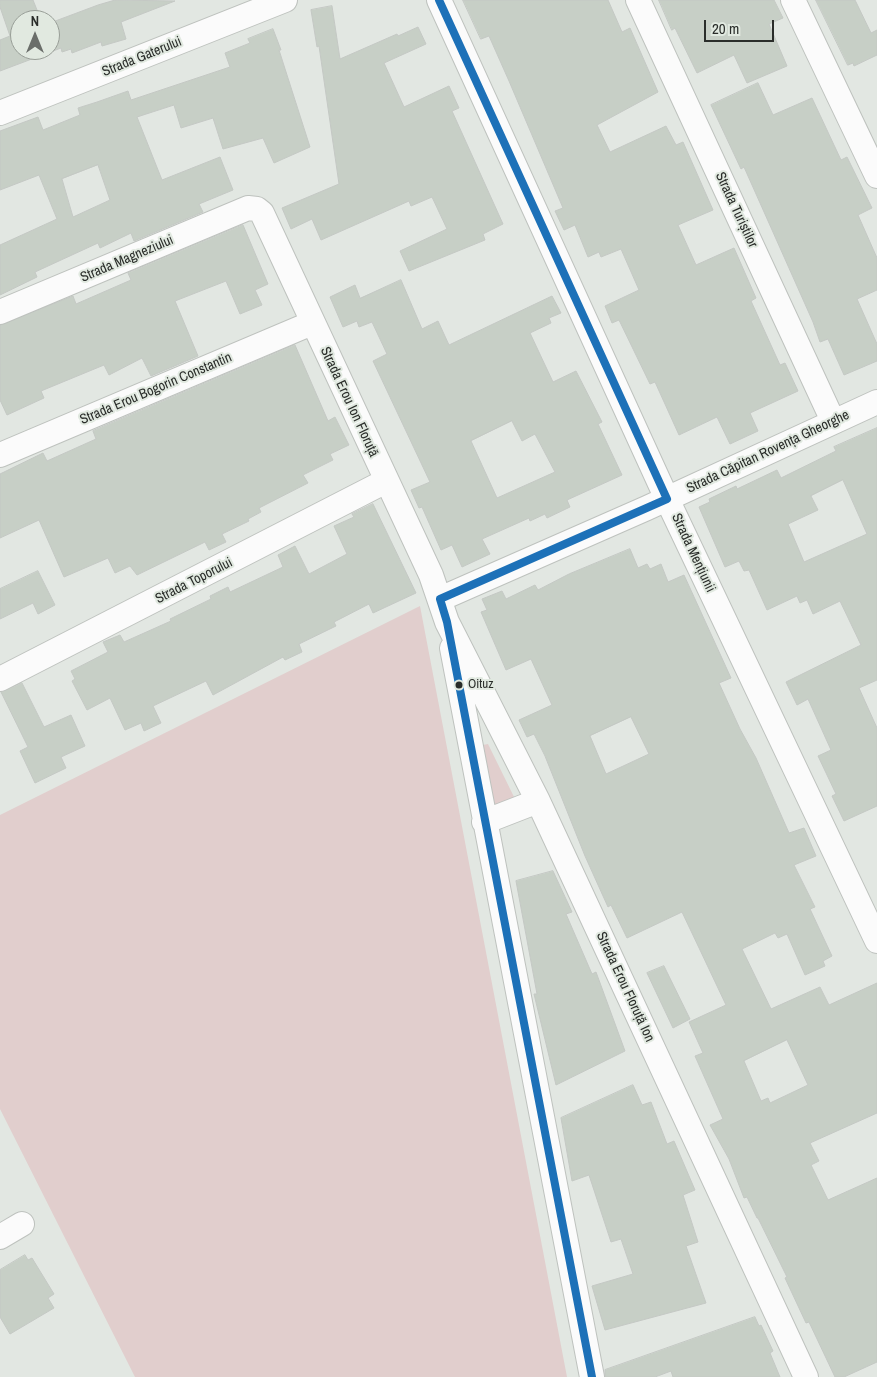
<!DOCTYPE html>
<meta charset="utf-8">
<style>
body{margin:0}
#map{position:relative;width:877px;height:1377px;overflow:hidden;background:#e2e7e2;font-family:"Archivo Narrow",sans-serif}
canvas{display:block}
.north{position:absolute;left:10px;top:10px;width:50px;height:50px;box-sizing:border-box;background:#e1e9e0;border:1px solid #989e97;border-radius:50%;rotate:0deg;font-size:14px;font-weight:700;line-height:20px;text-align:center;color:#2a2d2a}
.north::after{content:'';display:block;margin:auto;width:18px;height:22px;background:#6a6e6a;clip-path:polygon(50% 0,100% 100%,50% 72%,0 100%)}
.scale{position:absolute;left:704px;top:20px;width:70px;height:22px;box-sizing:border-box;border:2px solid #2a2d2a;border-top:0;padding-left:6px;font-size:15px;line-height:18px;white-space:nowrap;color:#2a2d2a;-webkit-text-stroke:4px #e1e9e0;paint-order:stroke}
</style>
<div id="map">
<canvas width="877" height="1377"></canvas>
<div class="north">N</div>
<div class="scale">20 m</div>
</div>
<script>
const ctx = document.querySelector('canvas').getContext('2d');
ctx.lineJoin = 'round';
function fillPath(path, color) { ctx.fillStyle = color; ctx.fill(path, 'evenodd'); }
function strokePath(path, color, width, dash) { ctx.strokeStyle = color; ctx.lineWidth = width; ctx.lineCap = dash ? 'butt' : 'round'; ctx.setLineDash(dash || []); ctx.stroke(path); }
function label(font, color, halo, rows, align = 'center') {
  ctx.font = font + ' "Archivo Narrow",sans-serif'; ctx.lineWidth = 4; ctx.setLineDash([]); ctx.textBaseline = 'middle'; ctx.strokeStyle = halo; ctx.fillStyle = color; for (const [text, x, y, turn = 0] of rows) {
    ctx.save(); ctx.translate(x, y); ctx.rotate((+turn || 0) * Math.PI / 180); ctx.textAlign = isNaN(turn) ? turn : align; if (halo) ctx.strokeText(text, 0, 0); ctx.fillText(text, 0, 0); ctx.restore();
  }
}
fillPath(new Path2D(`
 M 420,606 L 567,1377 L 135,1377 L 0,1109 L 0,815 Z
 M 488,744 L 516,801 L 493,808 L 480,749 L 483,745 Z`), '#e1cecd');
const building = new Path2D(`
 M 0,0 L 33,0 L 41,20 L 20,20 L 20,50 L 50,50 L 50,23 L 98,5 L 115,0 L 175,1 L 121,22 L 126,39 L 102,46 L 101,42 L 72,53 L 71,49 L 62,52 L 61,48 L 0,71 L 0,40 L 10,36 L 0,7 Z
 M 463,0 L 608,0 L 622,32 L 630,28 L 658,92 L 597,125 L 610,152 L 666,126 L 676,145 L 683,142 L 713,210 L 678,225 L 696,265 L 734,248 L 756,298 L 751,301 L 780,365 L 785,363 L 798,391 L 750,413 L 758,431 L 730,444 L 717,417 L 679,435 L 655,382 L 650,384 L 619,320 L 612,323 L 605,306 L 639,290 L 621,249 L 601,257 L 599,252 L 588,257 L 575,225 L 564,230 L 555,211 L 563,208 L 509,81 L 489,36 L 481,39 Z
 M 659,0 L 774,0 L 783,18 L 769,24 L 787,66 L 747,83 L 734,55 L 697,73 L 675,28 L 672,30 Z
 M 816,0 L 855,0 L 871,33 L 877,30 L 877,55 L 854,66 L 853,63 L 848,65 Z
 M 332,6 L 340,59 L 397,34 L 398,36 L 418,27 L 426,44 L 384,63 L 404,107 L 449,86 L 459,108 L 452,111 L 503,224 L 483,234 L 485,240 L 409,271 L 400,251 L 447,229 L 432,197 L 411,206 L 409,201 L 321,240 L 312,219 L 291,229 L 282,208 L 339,184 L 319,46 L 317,47 L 311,10 Z
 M 273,29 L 281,50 L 279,50 L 310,147 L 274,163 L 263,138 L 223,149 L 213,118 L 181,128 L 174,105 L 137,117 L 162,180 L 220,157 L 233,190 L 199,204 L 203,212 L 134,241 L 131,233 L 100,248 L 98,243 L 35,272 L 37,277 L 0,295 L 0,245 L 57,219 L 39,175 L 0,190 L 0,131 L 38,117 L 43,130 L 80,115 L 78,108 L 97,102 L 128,91 L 131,100 L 230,67 L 225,53 L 250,43 L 248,39 ZM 98,165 L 110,200 L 73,217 L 62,179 Z
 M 758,83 L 773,115 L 812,98 L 841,160 L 847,157 L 872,208 L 858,215 L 877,258 L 877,290 L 857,299 L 877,344 L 877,361 L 844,375 L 828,339 L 820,342 L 813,322 L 744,167 L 741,169 L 711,105 Z
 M 243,225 L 268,284 L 255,290 L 262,305 L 240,314 L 226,281 L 175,301 L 198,356 L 151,376 L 142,358 L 109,375 L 104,365 L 41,391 L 44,398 L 7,415 L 0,400 L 0,325 L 73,296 L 76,304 L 131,280 L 128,273 Z
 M 401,280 L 422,329 L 438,321 L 449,345 L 552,296 L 561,313 L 549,318 L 551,323 L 530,333 L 553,382 L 576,371 L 602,422 L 598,424 L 622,475 L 567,500 L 570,507 L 547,518 L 545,514 L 530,521 L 529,518 L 482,539 L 490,554 L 462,567 L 452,545 L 441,550 L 422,507 L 419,508 L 411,490 L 430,482 L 373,361 L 387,354 L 372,322 L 359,327 L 357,321 L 343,327 L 330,297 L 355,285 L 360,298 ZM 512,421 L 522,441 L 535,434 L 555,472 L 497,498 L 471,441 Z
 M 295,345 L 328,421 L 335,417 L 349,445 L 330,454 L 333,460 L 303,475 L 308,483 L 259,508 L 261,512 L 248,519 L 249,521 L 222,534 L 226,542 L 209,550 L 205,542 L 137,575 L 130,566 L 115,573 L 108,558 L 64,577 L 39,520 L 0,538 L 0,474 L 43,453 L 47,461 L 96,439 L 93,431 Z
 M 877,428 L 877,680 L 859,688 L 877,728 L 877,806 L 844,821 L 832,796 L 836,794 L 818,756 L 831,750 L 808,699 L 797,705 L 786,682 L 861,645 L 840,601 L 813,614 L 807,600 L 800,603 L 797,596 L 767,610 L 749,570 L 744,571 L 739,561 L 725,567 L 699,507 L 710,502 L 709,499 L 736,486 L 737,489 L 777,470 L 781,478 L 836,451 L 834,447 ZM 843,480 L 867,534 L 804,562 L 788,524 L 818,510 L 811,496 Z
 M 373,504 L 416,593 L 373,613 L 369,604 L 334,622 L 336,626 L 299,644 L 302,652 L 285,660 L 283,657 L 213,695 L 206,681 L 153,706 L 161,723 L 144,731 L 141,723 L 125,730 L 110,698 L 87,710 L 72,681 L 75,679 L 71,671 L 108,652 L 103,642 L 120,635 L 124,642 L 171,621 L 170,619 L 211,599 L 210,596 L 228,587 L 230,592 L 283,567 L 278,555 L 295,546 L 309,574 L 347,554 L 334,526 L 354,517 L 352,514 Z
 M 630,549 L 638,568 L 647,564 L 650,569 L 661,564 L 668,582 L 684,575 L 731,678 L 719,683 L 740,729 L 756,758 L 789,833 L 804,828 L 816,856 L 794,865 L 815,907 L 810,909 L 832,956 L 823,961 L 825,966 L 805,975 L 787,934 L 778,938 L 775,933 L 742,949 L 771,1009 L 820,987 L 829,1005 L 877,983 L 877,1113 L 810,1143 L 819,1161 L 811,1165 L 828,1200 L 877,1178 L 877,1362 L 844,1377 L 835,1377 L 809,1322 L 806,1323 L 785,1278 L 787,1277 L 758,1218 L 757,1218 L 747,1197 L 744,1198 L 729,1159 L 710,1125 L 723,1119 L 695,1056 L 703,1053 L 689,1022 L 726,1005 L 700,950 L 682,912 L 627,938 L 611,905 L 608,907 L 585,856 L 545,756 L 534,734 L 527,737 L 519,720 L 552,705 L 531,659 L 506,670 L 481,612 L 487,610 L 482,599 L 502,591 L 506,599 L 535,585 L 538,590 L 569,574 ZM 631,717 L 649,754 L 606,774 L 590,736 ZM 787,1040 L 808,1085 L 770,1103 L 768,1098 L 761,1101 L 744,1061 Z
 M 38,571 L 55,605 L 38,614 L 33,603 L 0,619 L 0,589 Z
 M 22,683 L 44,727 L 71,715 L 85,746 L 61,757 L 66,768 L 35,783 L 20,751 L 28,747 L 1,692 Z
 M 553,871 L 572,912 L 566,914 L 592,974 L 596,972 L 625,1051 L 556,1085 L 534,994 L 537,994 L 516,881 Z
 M 664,966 L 690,1019 L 673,1028 L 647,973 Z
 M 633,1085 L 642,1105 L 651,1102 L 667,1144 L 674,1141 L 695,1190 L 683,1195 L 698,1242 L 686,1246 L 706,1303 L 605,1330 L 592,1286 L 633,1274 L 621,1239 L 611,1242 L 589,1175 L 572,1181 L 561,1118 Z
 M 25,1255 L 28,1260 L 32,1258 L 54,1294 L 48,1298 L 54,1308 L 10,1334 L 0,1317 L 0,1270 Z
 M 755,1317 L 759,1326 L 761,1325 L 773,1351 L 770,1353 L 780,1377 L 673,1377 L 671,1371 L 655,1377 L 605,1377 L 605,1370 Z`);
fillPath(building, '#c7cfc6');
strokePath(building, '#c4c8c4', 1);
const minor = new Path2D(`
 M 439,0 L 667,499 L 877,941
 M 638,0 L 833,421
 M 793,0 L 877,176
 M 0,113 L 285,0
 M 0,312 L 248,208 L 257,209 L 262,213 L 431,575 L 447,622 L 538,801 L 806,1377
 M 0,455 L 312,323
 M 440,599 L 647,508 L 877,402
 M 452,648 L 592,1377
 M 0,679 L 386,481
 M 484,822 L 538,801
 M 0,1237 L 22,1224`);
strokePath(minor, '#bec2be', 26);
strokePath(minor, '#fbfbfb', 24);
strokePath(new Path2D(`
 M 439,0 L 667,499 L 440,599 L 447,622 L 592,1377`), '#1d71b8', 8);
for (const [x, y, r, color] of [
 [459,685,4.5,"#2a2d2a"]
]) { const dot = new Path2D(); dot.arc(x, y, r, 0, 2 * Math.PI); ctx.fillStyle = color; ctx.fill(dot); strokePath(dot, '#e1e9e0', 2); }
label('13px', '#2a2d2a', '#e1e9e0', [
 ["Oituz",468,685]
], 'left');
label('14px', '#2a2d2a', '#e1e9e0', [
 ["Strada Gaterului",142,57,-22],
 ["Strada Turiștilor",736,210,65],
 ["Strada Magneziului",127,259,-23],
 ["Strada Erou Bogorin Constantin",156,389,-23],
 ["Strada Erou Ion Floruță",349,402,65],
 ["Strada Căpitan Rovența Gheorghe",768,452,-25],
 ["Strada Mențiunii",693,553,65],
 ["Strada Toporului",194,581,-27],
 ["Strada Erou Floruță Ion",625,987,65]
]);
</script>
